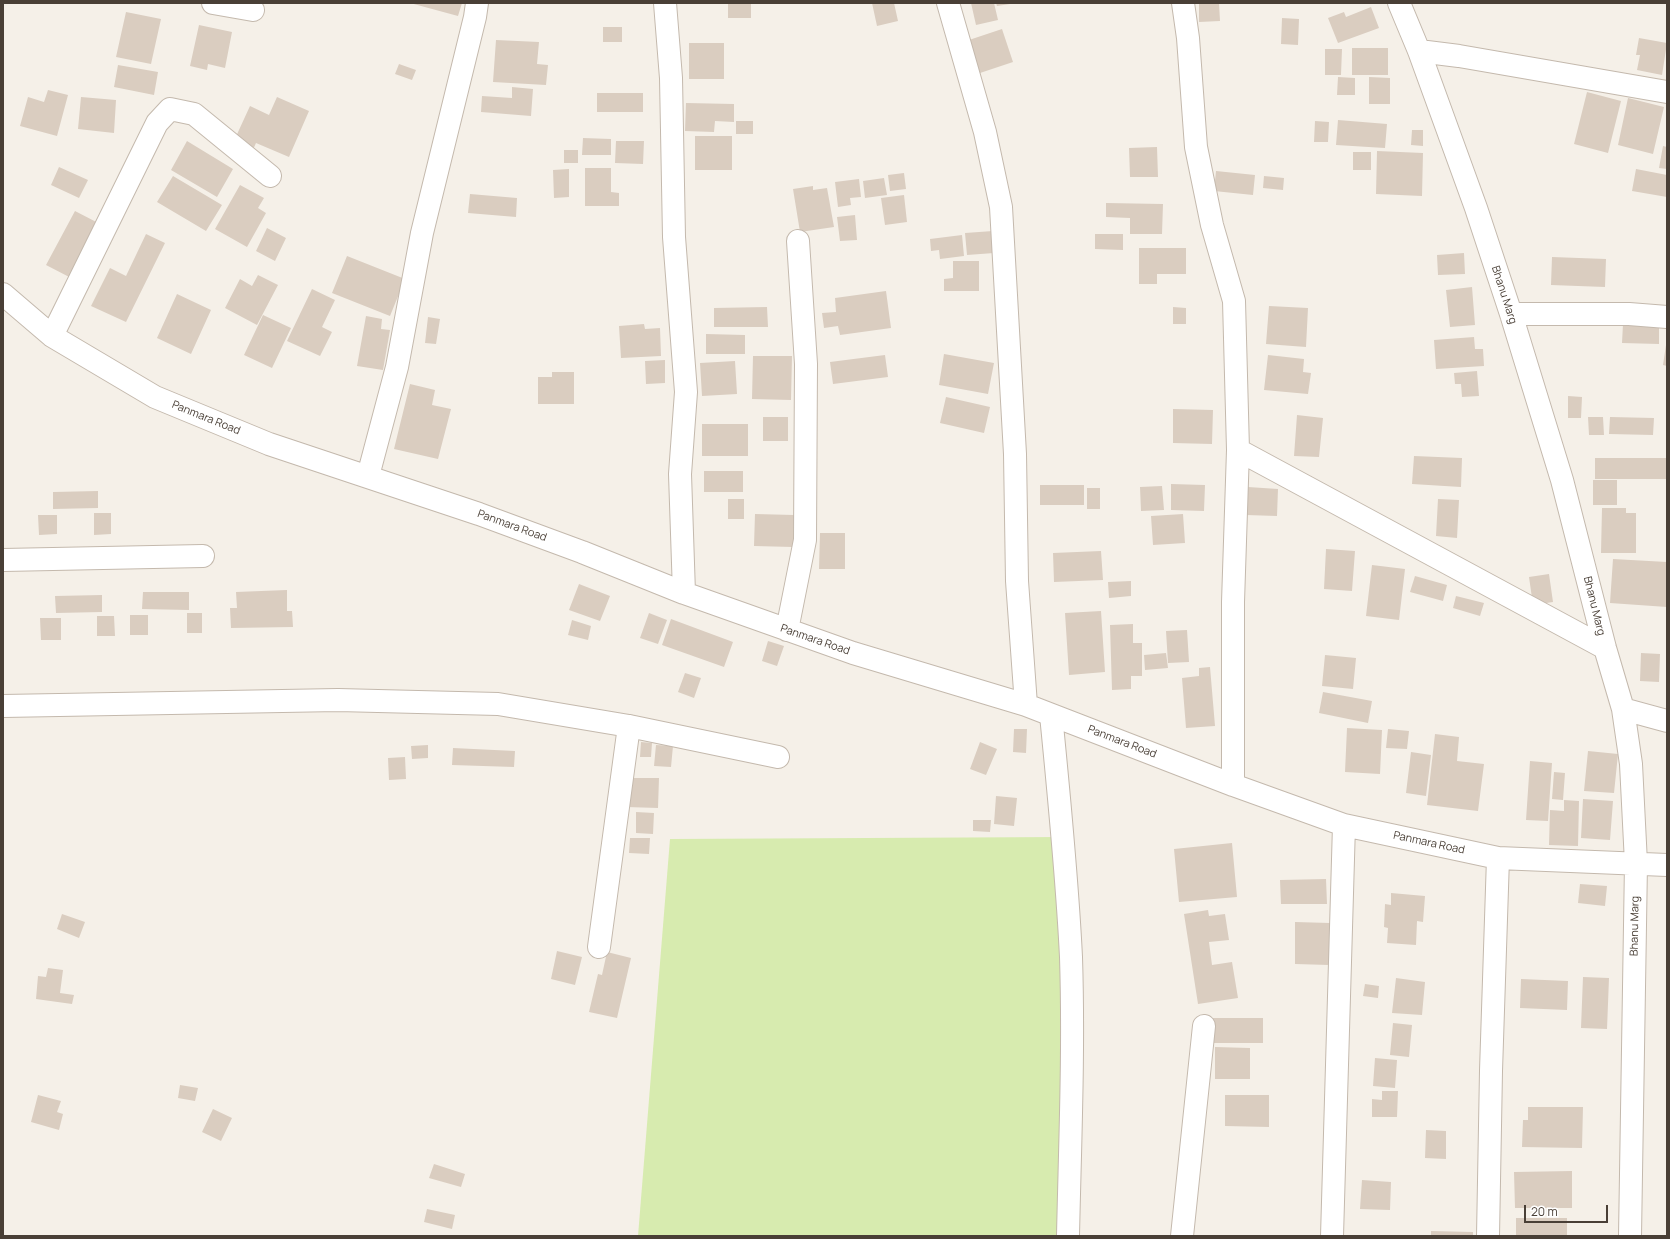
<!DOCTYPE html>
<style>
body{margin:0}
#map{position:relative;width:1670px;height:1239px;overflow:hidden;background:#f5f0e8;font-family:Manrope,sans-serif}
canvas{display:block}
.frame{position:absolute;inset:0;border:4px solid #493f36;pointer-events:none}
.scale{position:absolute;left:1524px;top:1205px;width:84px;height:18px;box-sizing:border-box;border:2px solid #493f36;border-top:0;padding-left:5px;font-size:12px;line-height:14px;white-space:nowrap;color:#493f36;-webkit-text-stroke:3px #fff;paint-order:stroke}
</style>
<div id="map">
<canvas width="1670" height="1239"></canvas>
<div class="frame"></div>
<div class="scale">20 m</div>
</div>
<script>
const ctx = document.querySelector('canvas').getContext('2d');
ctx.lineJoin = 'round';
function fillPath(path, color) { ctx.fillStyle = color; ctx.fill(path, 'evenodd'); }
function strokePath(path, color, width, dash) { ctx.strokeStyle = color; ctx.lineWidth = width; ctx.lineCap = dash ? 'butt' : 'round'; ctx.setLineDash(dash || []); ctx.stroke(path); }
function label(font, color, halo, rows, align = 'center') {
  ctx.font = font + ' Manrope,sans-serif'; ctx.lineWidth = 4; ctx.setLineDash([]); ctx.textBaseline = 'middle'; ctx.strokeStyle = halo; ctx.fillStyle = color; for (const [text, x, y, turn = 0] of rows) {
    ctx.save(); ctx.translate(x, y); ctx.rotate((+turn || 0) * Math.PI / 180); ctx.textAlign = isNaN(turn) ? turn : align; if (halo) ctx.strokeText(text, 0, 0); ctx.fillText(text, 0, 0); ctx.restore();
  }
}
fillPath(new Path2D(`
 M 1063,837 L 1068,1236 L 638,1236 L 670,839 Z`), '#d7ebaf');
fillPath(new Path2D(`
 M 410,3 L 462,3 L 458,16 Z
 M 728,3 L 751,3 L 751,18 L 728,18 Z
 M 872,3 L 894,3 L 898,21 L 877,26 Z
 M 971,3 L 994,3 L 998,20 L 976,25 Z
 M 996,3 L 1010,3 L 1010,4 L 997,6 Z
 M 1199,3 L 1219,3 L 1220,21 L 1199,22 Z
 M 1371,7 L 1379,28 L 1338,43 L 1328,18 L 1344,12 L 1346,17 Z
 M 126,12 L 161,19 L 151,64 L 116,57 Z
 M 1282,18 L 1299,19 L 1298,45 L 1281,44 Z
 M 199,25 L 232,32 L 225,68 L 208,64 L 207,70 L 190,66 Z
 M 603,27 L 622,27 L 622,42 L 603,42 Z
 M 1002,29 L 1013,62 L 980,73 L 969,40 Z
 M 1639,38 L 1667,43 L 1662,75 L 1637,70 L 1640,55 L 1636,55 Z
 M 496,40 L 539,42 L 537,64 L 548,65 L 546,85 L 493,82 Z
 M 689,43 L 724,43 L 724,79 L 689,79 Z
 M 1352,48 L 1388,48 L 1388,75 L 1352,75 Z
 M 1325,49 L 1342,49 L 1341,75 L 1325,75 Z
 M 399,64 L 416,70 L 412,80 L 395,74 Z
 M 118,65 L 158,72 L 154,95 L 114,87 Z
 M 1338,77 L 1355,78 L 1355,95 L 1337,95 Z
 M 1369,77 L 1390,78 L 1390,104 L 1369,104 Z
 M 512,87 L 533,89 L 531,116 L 481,112 L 482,96 L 512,98 Z
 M 48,90 L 68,95 L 57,136 L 20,126 L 28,97 L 44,102 Z
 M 1587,92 L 1621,101 L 1608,153 L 1574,144 Z
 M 597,93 L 643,93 L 643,112 L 597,112 Z
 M 81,97 L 116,100 L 114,133 L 78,129 Z
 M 277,97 L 309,111 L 289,157 L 256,143 L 252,152 L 233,143 L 250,106 L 269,115 Z
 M 1628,98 L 1664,107 L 1653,154 L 1618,145 Z
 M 686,103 L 734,104 L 734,122 L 715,121 L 714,132 L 685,131 Z
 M 1338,120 L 1387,124 L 1385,148 L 1336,145 Z
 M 736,121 L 753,121 L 753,134 L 736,134 Z
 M 1315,121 L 1329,122 L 1328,142 L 1314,142 Z
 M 1412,130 L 1423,130 L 1423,146 L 1411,145 Z
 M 695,136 L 732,136 L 732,170 L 695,170 Z
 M 583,138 L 611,139 L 611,155 L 582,155 Z
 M 187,141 L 233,169 L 217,197 L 171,170 Z
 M 616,141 L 644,141 L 643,164 L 615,163 Z
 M 1663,146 L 1667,147 L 1667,169 L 1659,168 Z
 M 1157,147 L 1158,177 L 1130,177 L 1129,148 Z
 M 564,150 L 578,150 L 578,163 L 564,163 Z
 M 1377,151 L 1423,153 L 1422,196 L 1376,194 Z
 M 1353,152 L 1371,152 L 1371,170 L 1353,170 Z
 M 59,167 L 88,180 L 79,198 L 51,185 Z
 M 585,168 L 611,168 L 611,192 L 619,193 L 619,206 L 585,206 Z
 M 569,169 L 569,197 L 554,198 L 553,170 Z
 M 1636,169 L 1667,175 L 1667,197 L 1632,191 Z
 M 1216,171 L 1255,175 L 1253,195 L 1214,191 Z
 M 904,173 L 906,189 L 890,191 L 888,175 Z
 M 173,176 L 222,205 L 206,231 L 157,202 Z
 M 1264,176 L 1284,178 L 1283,190 L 1263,188 Z
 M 884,178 L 887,195 L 865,198 L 863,181 Z
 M 859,179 L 861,197 L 850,198 L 851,205 L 838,207 L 835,182 Z
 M 240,185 L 264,198 L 258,208 L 266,213 L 247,247 L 215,229 Z
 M 813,186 L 813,190 L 827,188 L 834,227 L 800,232 L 793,189 Z
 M 470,194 L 517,198 L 516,217 L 468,213 Z
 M 904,195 L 907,222 L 885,225 L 881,198 Z
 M 1106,203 L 1163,204 L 1162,234 L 1130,234 L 1130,218 L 1106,217 Z
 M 75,211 L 104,226 L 75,280 L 46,265 Z
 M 855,215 L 857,240 L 840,241 L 837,217 Z
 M 267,228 L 286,238 L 275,261 L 256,251 Z
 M 993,231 L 994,253 L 967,255 L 965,233 Z
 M 146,234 L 165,243 L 126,322 L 91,306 L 110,268 L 126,276 Z
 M 1095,234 L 1123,234 L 1123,250 L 1095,249 Z
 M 962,235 L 964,256 L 940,259 L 939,250 L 931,251 L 930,239 Z
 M 1139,248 L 1186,248 L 1186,274 L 1157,274 L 1157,284 L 1139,284 Z
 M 1464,253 L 1465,274 L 1438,275 L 1437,255 Z
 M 347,256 L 405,279 L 390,316 L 332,293 Z
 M 1552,257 L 1606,259 L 1605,287 L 1551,285 Z
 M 953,261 L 979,261 L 979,291 L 944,291 L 944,279 L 953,278 Z
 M 258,275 L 278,285 L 257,325 L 225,308 L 240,279 L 252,286 Z
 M 1472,287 L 1475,325 L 1450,327 L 1446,290 Z
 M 312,289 L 335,300 L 322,327 L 332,332 L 320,356 L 287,341 Z
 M 886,291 L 891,328 L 840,335 L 838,326 L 824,328 L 822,313 L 836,312 L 835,298 Z
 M 177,294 L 211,310 L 191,354 L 157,338 Z
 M 1269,306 L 1308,308 L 1306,347 L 1266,344 Z
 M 767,307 L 768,327 L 714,327 L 714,308 Z
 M 1173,307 L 1186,308 L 1186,324 L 1173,324 Z
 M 263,315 L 291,328 L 272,368 L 244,355 Z
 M 366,316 L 382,319 L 381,329 L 390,330 L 383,370 L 357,366 Z
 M 428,317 L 440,319 L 436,344 L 425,343 Z
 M 644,324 L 645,329 L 660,328 L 661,356 L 621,358 L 619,326 Z
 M 1623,324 L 1659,325 L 1659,344 L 1622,343 Z
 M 706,334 L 745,335 L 745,354 L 706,354 Z
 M 1474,337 L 1475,349 L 1483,349 L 1484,366 L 1436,369 L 1434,340 Z
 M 1666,345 L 1667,346 L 1667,366 L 1663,365 Z
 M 944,354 L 994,363 L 988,394 L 939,385 Z
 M 885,355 L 888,377 L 833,384 L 830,362 Z
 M 1268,355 L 1304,359 L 1303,372 L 1311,373 L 1308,394 L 1264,390 Z
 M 753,356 L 792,356 L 791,400 L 752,399 Z
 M 665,360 L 665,383 L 646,384 L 645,361 Z
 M 735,361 L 737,394 L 702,396 L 700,363 Z
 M 1477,371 L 1479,396 L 1462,397 L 1461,384 L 1455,384 L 1454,373 Z
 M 552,372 L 574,372 L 574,404 L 538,404 L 538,377 L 552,377 Z
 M 410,384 L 435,390 L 432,405 L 451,409 L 438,459 L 394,449 Z
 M 1568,396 L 1582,397 L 1581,418 L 1568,418 Z
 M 946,397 L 990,407 L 984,433 L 940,423 Z
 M 1173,409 L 1213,410 L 1212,444 L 1173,443 Z
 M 1297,415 L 1323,418 L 1319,457 L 1294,456 Z
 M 763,417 L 788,417 L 788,441 L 763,441 Z
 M 1588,417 L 1603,417 L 1604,435 L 1589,435 Z
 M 1610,417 L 1654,418 L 1653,435 L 1609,434 Z
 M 702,424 L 748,424 L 748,456 L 702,456 Z
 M 1414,456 L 1462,458 L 1461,487 L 1412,484 Z
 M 1595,458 L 1667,458 L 1667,479 L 1595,479 Z
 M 704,471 L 743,471 L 743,492 L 704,492 Z
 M 1593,480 L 1617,480 L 1617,505 L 1593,505 Z
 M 1171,484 L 1205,485 L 1204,511 L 1171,510 Z
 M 1040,485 L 1084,485 L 1084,505 L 1040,505 Z
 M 1162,486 L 1164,510 L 1141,511 L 1140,487 Z
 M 1248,487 L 1278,489 L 1277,516 L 1246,515 Z
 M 1087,488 L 1100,488 L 1100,509 L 1087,509 Z
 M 98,491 L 98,508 L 53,509 L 53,492 Z
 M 728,499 L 744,499 L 744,519 L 728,519 Z
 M 1438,499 L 1459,500 L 1457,538 L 1436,536 Z
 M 1602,508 L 1626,508 L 1626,513 L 1636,513 L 1636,553 L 1601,553 Z
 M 94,513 L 111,513 L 111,534 L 94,535 Z
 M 755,514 L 794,515 L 793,547 L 754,546 Z
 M 1183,514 L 1185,543 L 1153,545 L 1151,516 Z
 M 38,515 L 57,515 L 57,534 L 39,535 Z
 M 820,533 L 845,533 L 845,569 L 819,569 Z
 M 1326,549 L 1355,551 L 1352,591 L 1324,589 Z
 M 1101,551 L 1103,580 L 1054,582 L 1053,553 Z
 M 1613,559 L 1667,562 L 1667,607 L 1610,603 Z
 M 1372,565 L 1405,569 L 1399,620 L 1366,616 Z
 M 1549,574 L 1553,602 L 1533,605 L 1529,577 Z
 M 1415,576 L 1447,585 L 1443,601 L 1410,592 Z
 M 1131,581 L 1131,596 L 1109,598 L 1108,582 Z
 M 579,584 L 610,596 L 600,621 L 569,610 Z
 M 287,590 L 287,611 L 292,611 L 293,627 L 231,628 L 230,608 L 237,608 L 236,592 Z
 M 143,592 L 189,592 L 189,610 L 142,609 Z
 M 102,595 L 102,612 L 56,613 L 55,596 Z
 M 1456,596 L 1484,603 L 1480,616 L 1453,608 Z
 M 1101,611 L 1105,672 L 1069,675 L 1065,613 Z
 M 187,613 L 202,613 L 202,633 L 187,633 Z
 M 649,613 L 667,620 L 658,644 L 640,638 Z
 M 130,615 L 148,615 L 148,635 L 130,635 Z
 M 97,616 L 114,616 L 115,636 L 97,636 Z
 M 40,618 L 61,618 L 61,640 L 41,640 Z
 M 671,619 L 733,642 L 724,667 L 662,645 Z
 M 572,620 L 591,626 L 588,640 L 568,635 Z
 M 1133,624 L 1133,643 L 1142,643 L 1142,676 L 1131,676 L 1131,689 L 1112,690 L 1110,625 Z
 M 1187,630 L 1189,662 L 1168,663 L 1166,631 Z
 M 768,641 L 784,646 L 777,666 L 762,661 Z
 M 1166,653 L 1168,668 L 1145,670 L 1144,655 Z
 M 1641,653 L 1660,654 L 1659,682 L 1640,681 Z
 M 1325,655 L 1356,658 L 1353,689 L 1322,686 Z
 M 1210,667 L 1215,726 L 1186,728 L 1182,678 L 1199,676 L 1199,668 Z
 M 685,673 L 701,678 L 694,698 L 678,692 Z
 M 1323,692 L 1372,701 L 1368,723 L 1319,713 Z
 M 1347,728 L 1382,730 L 1380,774 L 1345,772 Z
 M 1014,729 L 1027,729 L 1026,753 L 1013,752 Z
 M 1388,729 L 1409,731 L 1407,749 L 1386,748 Z
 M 1435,734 L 1459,737 L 1457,761 L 1484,764 L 1478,811 L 1427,805 Z
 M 641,742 L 652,743 L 651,757 L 640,757 Z
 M 980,742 L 997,749 L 986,775 L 970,769 Z
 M 428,745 L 428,758 L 412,759 L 411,746 Z
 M 656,745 L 673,746 L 671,767 L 654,766 Z
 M 453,748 L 515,751 L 514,767 L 452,765 Z
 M 1588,751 L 1618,754 L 1614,793 L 1584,791 Z
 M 1411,752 L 1431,755 L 1426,796 L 1406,793 Z
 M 405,757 L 406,779 L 389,780 L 388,758 Z
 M 1530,761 L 1552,763 L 1548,821 L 1526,820 Z
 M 1554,772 L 1565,773 L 1563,800 L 1552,799 Z
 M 626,778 L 659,778 L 658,808 L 626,807 Z
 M 996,796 L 1017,798 L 1014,826 L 994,824 Z
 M 1583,799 L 1613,801 L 1610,840 L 1581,838 Z
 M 1564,800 L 1579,801 L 1578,846 L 1549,845 L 1550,810 L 1564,811 Z
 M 636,812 L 654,813 L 653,834 L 636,833 Z
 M 973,820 L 991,820 L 990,832 L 973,831 Z
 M 630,838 L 650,838 L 649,854 L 629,853 Z
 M 1232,843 L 1237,897 L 1179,902 L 1174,849 Z
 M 1326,879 L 1327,904 L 1281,904 L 1280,880 Z
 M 1580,884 L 1607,886 L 1605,906 L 1578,903 Z
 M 1391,893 L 1425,896 L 1423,922 L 1417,921 L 1416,945 L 1387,943 L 1388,928 L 1384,927 L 1385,904 L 1391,905 Z
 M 1208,910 L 1209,916 L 1225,914 L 1229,940 L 1209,942 L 1212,965 L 1232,962 L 1238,998 L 1198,1004 L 1184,914 Z
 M 62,914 L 85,922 L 79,938 L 57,929 Z
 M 1295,922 L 1330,923 L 1329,965 L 1295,964 Z
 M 557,951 L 582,957 L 575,985 L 551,979 Z
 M 607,952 L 631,958 L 617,1018 L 589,1012 L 598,974 L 602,975 Z
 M 48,968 L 63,970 L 60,993 L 74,995 L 72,1004 L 36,999 L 38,976 L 46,977 Z
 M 1583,977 L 1609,978 L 1607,1029 L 1581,1028 Z
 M 1396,978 L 1425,982 L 1422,1015 L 1392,1013 Z
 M 1521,979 L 1568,981 L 1567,1010 L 1520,1008 Z
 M 1365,984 L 1379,986 L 1378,998 L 1363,996 Z
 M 1210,1018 L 1263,1018 L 1263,1043 L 1210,1043 Z
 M 1393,1023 L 1412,1025 L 1409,1057 L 1390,1055 Z
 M 1215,1047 L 1250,1048 L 1250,1079 L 1215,1079 Z
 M 1375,1058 L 1397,1060 L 1395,1088 L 1373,1086 Z
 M 180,1085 L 198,1088 L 195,1101 L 178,1098 Z
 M 1382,1091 L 1398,1091 L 1397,1117 L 1372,1117 L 1372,1099 L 1382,1100 Z
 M 38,1095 L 61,1101 L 57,1112 L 63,1114 L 59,1130 L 31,1122 Z
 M 1225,1095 L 1269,1095 L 1269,1127 L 1225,1126 Z
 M 1528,1107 L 1583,1107 L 1582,1148 L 1522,1147 L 1523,1120 L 1528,1120 Z
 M 213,1109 L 232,1118 L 221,1141 L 202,1132 Z
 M 1426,1130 L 1446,1131 L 1446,1159 L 1425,1158 Z
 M 434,1164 L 465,1174 L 461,1187 L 429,1178 Z
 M 1572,1171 L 1572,1208 L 1515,1208 L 1514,1172 Z
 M 1362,1180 L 1391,1182 L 1390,1210 L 1360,1209 Z
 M 427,1209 L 455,1215 L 452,1229 L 424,1222 Z
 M 1516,1218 L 1567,1218 L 1567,1236 L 1516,1236 Z
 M 1431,1231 L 1473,1232 L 1473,1236 L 1431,1236 Z`), '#dacdc0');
const minor = new Path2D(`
 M 213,3 L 253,10
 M 665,3 L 671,78 L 674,237 L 686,392 L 680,474 L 684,593
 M 948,3 L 985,132 L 1001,207 L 1015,454 L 1017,581 L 1026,705
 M 1183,3 L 1188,38 L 1196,147 L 1212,225 L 1234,301 L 1238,450 L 1233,602 L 1233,785
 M 1399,3 L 1419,51 L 1476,208 L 1511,314 L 1562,480 L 1605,648 L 1623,709 L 1631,764 L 1636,863 L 1630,1236
 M 1419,51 L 1459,56 L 1667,92
 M 3,294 L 52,336 L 155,397 L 269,444 L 479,514 L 582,552 L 684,593 L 853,653 L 1026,705 L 1233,785 L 1344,825 L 1498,858 L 1667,865
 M 1511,314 L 1629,314 L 1667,317
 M 52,336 L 157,123 L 170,109 L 194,114 L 270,176
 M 1238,450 L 1605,648
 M 368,476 L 397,367 L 422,233 L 475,17 L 477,3
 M 3,560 L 203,556
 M 787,630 L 805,540 L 806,364 L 798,241
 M 3,706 L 338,700 L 498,704 L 629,726 L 778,757
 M 1623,709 L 1667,721
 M 1051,715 C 1059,795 1067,876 1071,957 C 1074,1050 1070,1143 1068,1236
 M 599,947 L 629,726
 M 1182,1236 L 1204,1026
 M 1332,1236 L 1344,825
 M 1488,1236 L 1491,1071 L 1498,858`);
strokePath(minor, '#c4b9ad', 24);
strokePath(minor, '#fff', 22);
label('11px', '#493f36', '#fff', [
 ["Bhanu Marg",1504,295,72],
 ["Panmara Road",206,418,22],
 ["Panmara Road",512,526,20],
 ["Bhanu Marg",1594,606,76],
 ["Panmara Road",815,640,19],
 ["Panmara Road",1122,742,21],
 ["Panmara Road",1429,843,12],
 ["Bhanu Marg",1635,926,-89]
]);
</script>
